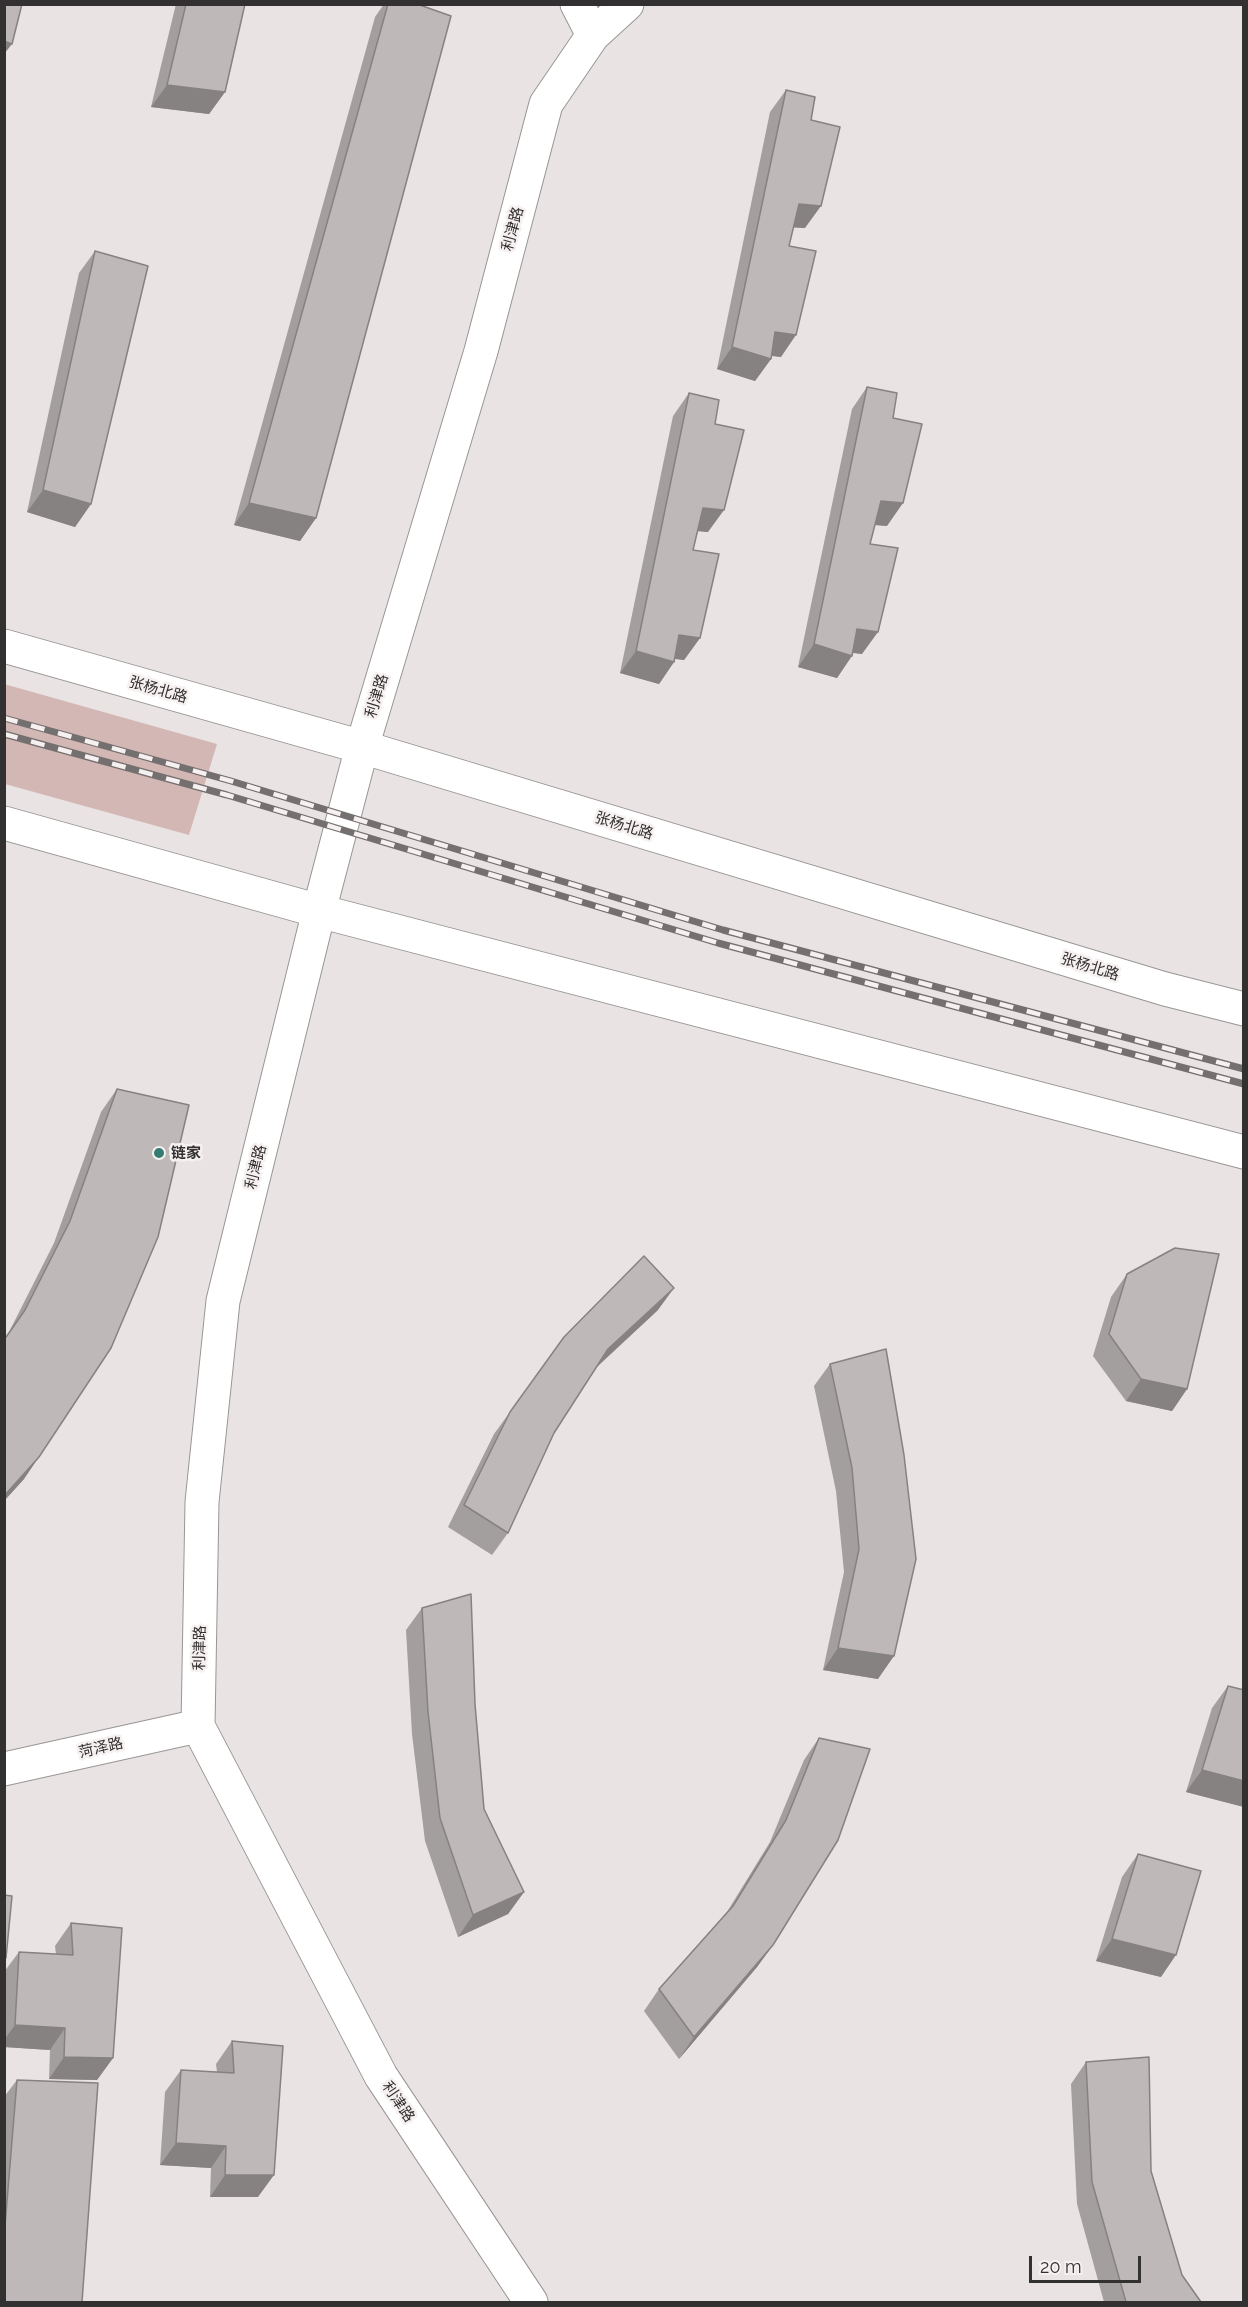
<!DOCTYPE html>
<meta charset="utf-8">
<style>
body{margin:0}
#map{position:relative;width:1248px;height:2307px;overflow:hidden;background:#e9e3e3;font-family:Raleway,sans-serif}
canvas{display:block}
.frame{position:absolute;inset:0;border:6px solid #323030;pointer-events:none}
.scale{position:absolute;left:1029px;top:2256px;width:112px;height:27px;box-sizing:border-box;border:3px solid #323030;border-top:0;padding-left:8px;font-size:18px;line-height:21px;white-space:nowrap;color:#323030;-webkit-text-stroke:4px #f6f1f0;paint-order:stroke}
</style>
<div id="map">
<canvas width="1248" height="2307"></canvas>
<div class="frame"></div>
<div class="scale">20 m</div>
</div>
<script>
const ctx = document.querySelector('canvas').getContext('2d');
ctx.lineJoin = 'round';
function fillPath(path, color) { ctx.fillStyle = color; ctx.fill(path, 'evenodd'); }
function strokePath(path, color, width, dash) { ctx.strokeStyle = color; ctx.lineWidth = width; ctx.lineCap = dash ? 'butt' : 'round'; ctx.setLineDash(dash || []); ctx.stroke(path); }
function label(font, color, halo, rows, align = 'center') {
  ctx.font = font + ' Raleway,"Noto Sans SC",sans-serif'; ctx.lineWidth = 5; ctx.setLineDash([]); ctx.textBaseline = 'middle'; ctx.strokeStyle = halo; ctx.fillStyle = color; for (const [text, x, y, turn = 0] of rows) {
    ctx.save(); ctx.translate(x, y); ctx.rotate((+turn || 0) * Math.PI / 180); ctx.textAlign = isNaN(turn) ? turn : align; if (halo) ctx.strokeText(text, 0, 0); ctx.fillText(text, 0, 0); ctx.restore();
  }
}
fillPath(new Path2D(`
 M 4,684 L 217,744 L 189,835 L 5,784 Z`), '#d3b7b4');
const minor = new Path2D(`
 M 577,4 L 593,35
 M 4,1769 L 198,1726
 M 531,2302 L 381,2076 L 198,1726 L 202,1502 L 223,1301 L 319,911 L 362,747 L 481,351 L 546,104 L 593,35 L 627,4`);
const major = new Path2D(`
 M 4,646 L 362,747 L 1165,989 L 1244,1009
 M 4,823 L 319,911 L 1244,1152`);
strokePath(minor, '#9a9595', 35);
strokePath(major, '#9a9595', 35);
strokePath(minor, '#fff', 33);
strokePath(major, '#fff', 33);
const rail = new Path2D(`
 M 4,718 L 231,781 L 723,930 L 1244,1069
 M 4,734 L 227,795 L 718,943 L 1244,1084`);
strokePath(rail, '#747070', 7);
strokePath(rail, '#f6f1f0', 4.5, [14]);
fillPath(new Path2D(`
 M 176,4 L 245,4 L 225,92 L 209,114 L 151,107 Z
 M 384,4 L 417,4 L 316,518 L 300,541 L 234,525 L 375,17 Z
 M 786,90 L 811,120 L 805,228 L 793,227 L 789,246 L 781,357 L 771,356 L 771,359 L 755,381 L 717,369 L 770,112 Z
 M 95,251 L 91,504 L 75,527 L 27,512 L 79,273 Z
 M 867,387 L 893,418 L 887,526 L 875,525 L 870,544 L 862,654 L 853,653 L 837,678 L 798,667 L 852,409 Z
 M 689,393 L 715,424 L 708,532 L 697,531 L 693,550 L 700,638 L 684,660 L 675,659 L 674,662 L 659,684 L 620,673 L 673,416 Z
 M 117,1089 L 24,1479 L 4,1501 L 4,1339 L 9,1332 L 54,1243 L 101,1112 Z
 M 1127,1274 L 1187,1389 L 1172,1411 L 1126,1401 L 1093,1356 L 1111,1297 Z
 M 658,1310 L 595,1369 L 554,1433 L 508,1533 L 492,1555 L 448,1527 L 494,1434 L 510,1412 Z
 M 886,1349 L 878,1679 L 823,1670 L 844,1572 L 836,1491 L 814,1386 L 830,1364 Z
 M 422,1608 L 475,1704 L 484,1809 L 524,1892 L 508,1914 L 458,1937 L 425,1841 L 412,1734 L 406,1630 Z
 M 1228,1686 L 1244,1690 L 1244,1807 L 1186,1792 L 1212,1708 Z
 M 819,1738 L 773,1945 L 757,1967 L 679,2059 L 644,2011 L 659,1989 L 727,1912 L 770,1842 L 804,1760 Z
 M 1138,1854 L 1161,1977 L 1096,1961 L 1122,1877 Z
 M 71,1923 L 113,2058 L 97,2080 L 49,2079 L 50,2050 L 4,2047 L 4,1972 L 19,1952 L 56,1954 L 55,1946 Z
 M 232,2041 L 258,2197 L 210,2197 L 211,2168 L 160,2165 L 165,2092 L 181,2070 L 217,2072 L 216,2064 Z
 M 1086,2062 L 1151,2171 L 1182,2275 L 1201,2302 L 1104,2302 L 1077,2204 L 1071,2084 Z
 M 17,2080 L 4,2302 L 4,2097 Z`), '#a39f9e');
fillPath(new Path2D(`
 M 4,41 L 12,44 L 4,54 Z
 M 167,85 L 225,92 L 209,114 L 151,107 Z
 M 799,204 L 821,206 L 805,228 L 784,227 Z
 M 775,332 L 796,335 L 781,357 L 760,354 Z
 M 732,347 L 771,359 L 755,381 L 717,369 Z
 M 43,490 L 91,504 L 75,527 L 27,512 Z
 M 881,501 L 903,503 L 887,526 L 865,524 Z
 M 249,503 L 316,518 L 300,541 L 234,525 Z
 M 703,508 L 724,510 L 708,532 L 687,530 Z
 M 857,629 L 878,632 L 862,654 L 841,651 Z
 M 679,635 L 700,638 L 684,660 L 663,657 Z
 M 814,644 L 852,656 L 837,678 L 798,667 Z
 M 636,651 L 674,662 L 659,684 L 620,673 Z
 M 674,1288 L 658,1310 L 592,1371 L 608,1349 Z
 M 1141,1379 L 1187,1389 L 1172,1411 L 1126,1401 Z
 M 39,1457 L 24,1479 L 4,1501 L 4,1496 Z
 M 838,1648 L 894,1656 L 878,1679 L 823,1670 Z
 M 1202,1770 L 1244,1781 L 1244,1807 L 1186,1792 Z
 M 524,1892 L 508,1914 L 458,1937 L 473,1915 Z
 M 1112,1939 L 1176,1955 L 1161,1977 L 1096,1961 Z
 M 773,1945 L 757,1967 L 679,2059 L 694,2037 Z
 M 15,2025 L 65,2028 L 50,2050 L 4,2047 L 4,2040 Z
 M 64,2057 L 113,2058 L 97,2080 L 49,2079 Z
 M 176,2143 L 226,2146 L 211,2168 L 160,2165 Z
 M 225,2175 L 274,2175 L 258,2197 L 210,2197 Z`), '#858281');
const building = new Path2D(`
 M 4,4 L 22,4 L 12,44 L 4,41 Z
 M 186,4 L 245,4 L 225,92 L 167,85 Z
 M 388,4 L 417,4 L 451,16 L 316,518 L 249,503 Z
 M 786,90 L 815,97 L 811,120 L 840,127 L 821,206 L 799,204 L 789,246 L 816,251 L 796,335 L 775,332 L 771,359 L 732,347 Z
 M 95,251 L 148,266 L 91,504 L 43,490 Z
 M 867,387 L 897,393 L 893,418 L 922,424 L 903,503 L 881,501 L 870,544 L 898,548 L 878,632 L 857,629 L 852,656 L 814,644 Z
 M 689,393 L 719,400 L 715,424 L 744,430 L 724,510 L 703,508 L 693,550 L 719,554 L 700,638 L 679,635 L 674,662 L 636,651 Z
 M 117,1089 L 189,1105 L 158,1237 L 111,1348 L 39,1457 L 4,1496 L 4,1340 L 25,1310 L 70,1221 Z
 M 1175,1248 L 1219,1254 L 1187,1389 L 1141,1379 L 1109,1334 L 1127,1274 Z
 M 644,1256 L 674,1288 L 608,1349 L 554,1433 L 508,1533 L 464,1505 L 510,1412 L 564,1337 Z
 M 886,1349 L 904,1455 L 916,1559 L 894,1656 L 838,1648 L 859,1549 L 852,1468 L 830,1364 Z
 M 471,1594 L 475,1704 L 484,1809 L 524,1892 L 473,1915 L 440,1818 L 428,1712 L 422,1608 Z
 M 1228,1686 L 1244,1690 L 1244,1781 L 1202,1770 Z
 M 819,1738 L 870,1749 L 838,1840 L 773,1945 L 694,2037 L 659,1989 L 733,1906 L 786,1820 Z
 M 1138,1854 L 1201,1871 L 1176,1955 L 1112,1939 Z
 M 4,1895 L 12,1896 L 6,1958 L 4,1958 Z
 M 71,1923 L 122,1928 L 113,2058 L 64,2057 L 65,2028 L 15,2025 L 19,1952 L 73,1955 Z
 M 232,2041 L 283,2046 L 274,2175 L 225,2175 L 226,2146 L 176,2143 L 181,2070 L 234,2073 Z
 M 1149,2057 L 1151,2171 L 1182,2275 L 1201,2302 L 1126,2302 L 1092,2182 L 1086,2062 Z
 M 17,2080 L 98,2083 L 82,2302 L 4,2302 L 4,2238 Z`);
fillPath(building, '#beb9b8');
strokePath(building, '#858281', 1.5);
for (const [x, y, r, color] of [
 [159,1153,6,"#367b6f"]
]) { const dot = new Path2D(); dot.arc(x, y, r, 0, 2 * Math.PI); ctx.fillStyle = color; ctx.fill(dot); strokePath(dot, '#f6f1f0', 2); }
label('15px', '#323030', '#f6f1f0', [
 ["利津路",513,229,-75],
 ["张杨北路",158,690,16],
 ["利津路",377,696,-73],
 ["张杨北路",624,826,17],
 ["张杨北路",1090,967,17],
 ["利津路",256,1167,-76],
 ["利津路",200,1648,-89],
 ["菏泽路",101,1748,-13],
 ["利津路",398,2102,56]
]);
label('bold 15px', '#323030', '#f6f1f0', [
 ["链家",171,1153]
], 'left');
</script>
